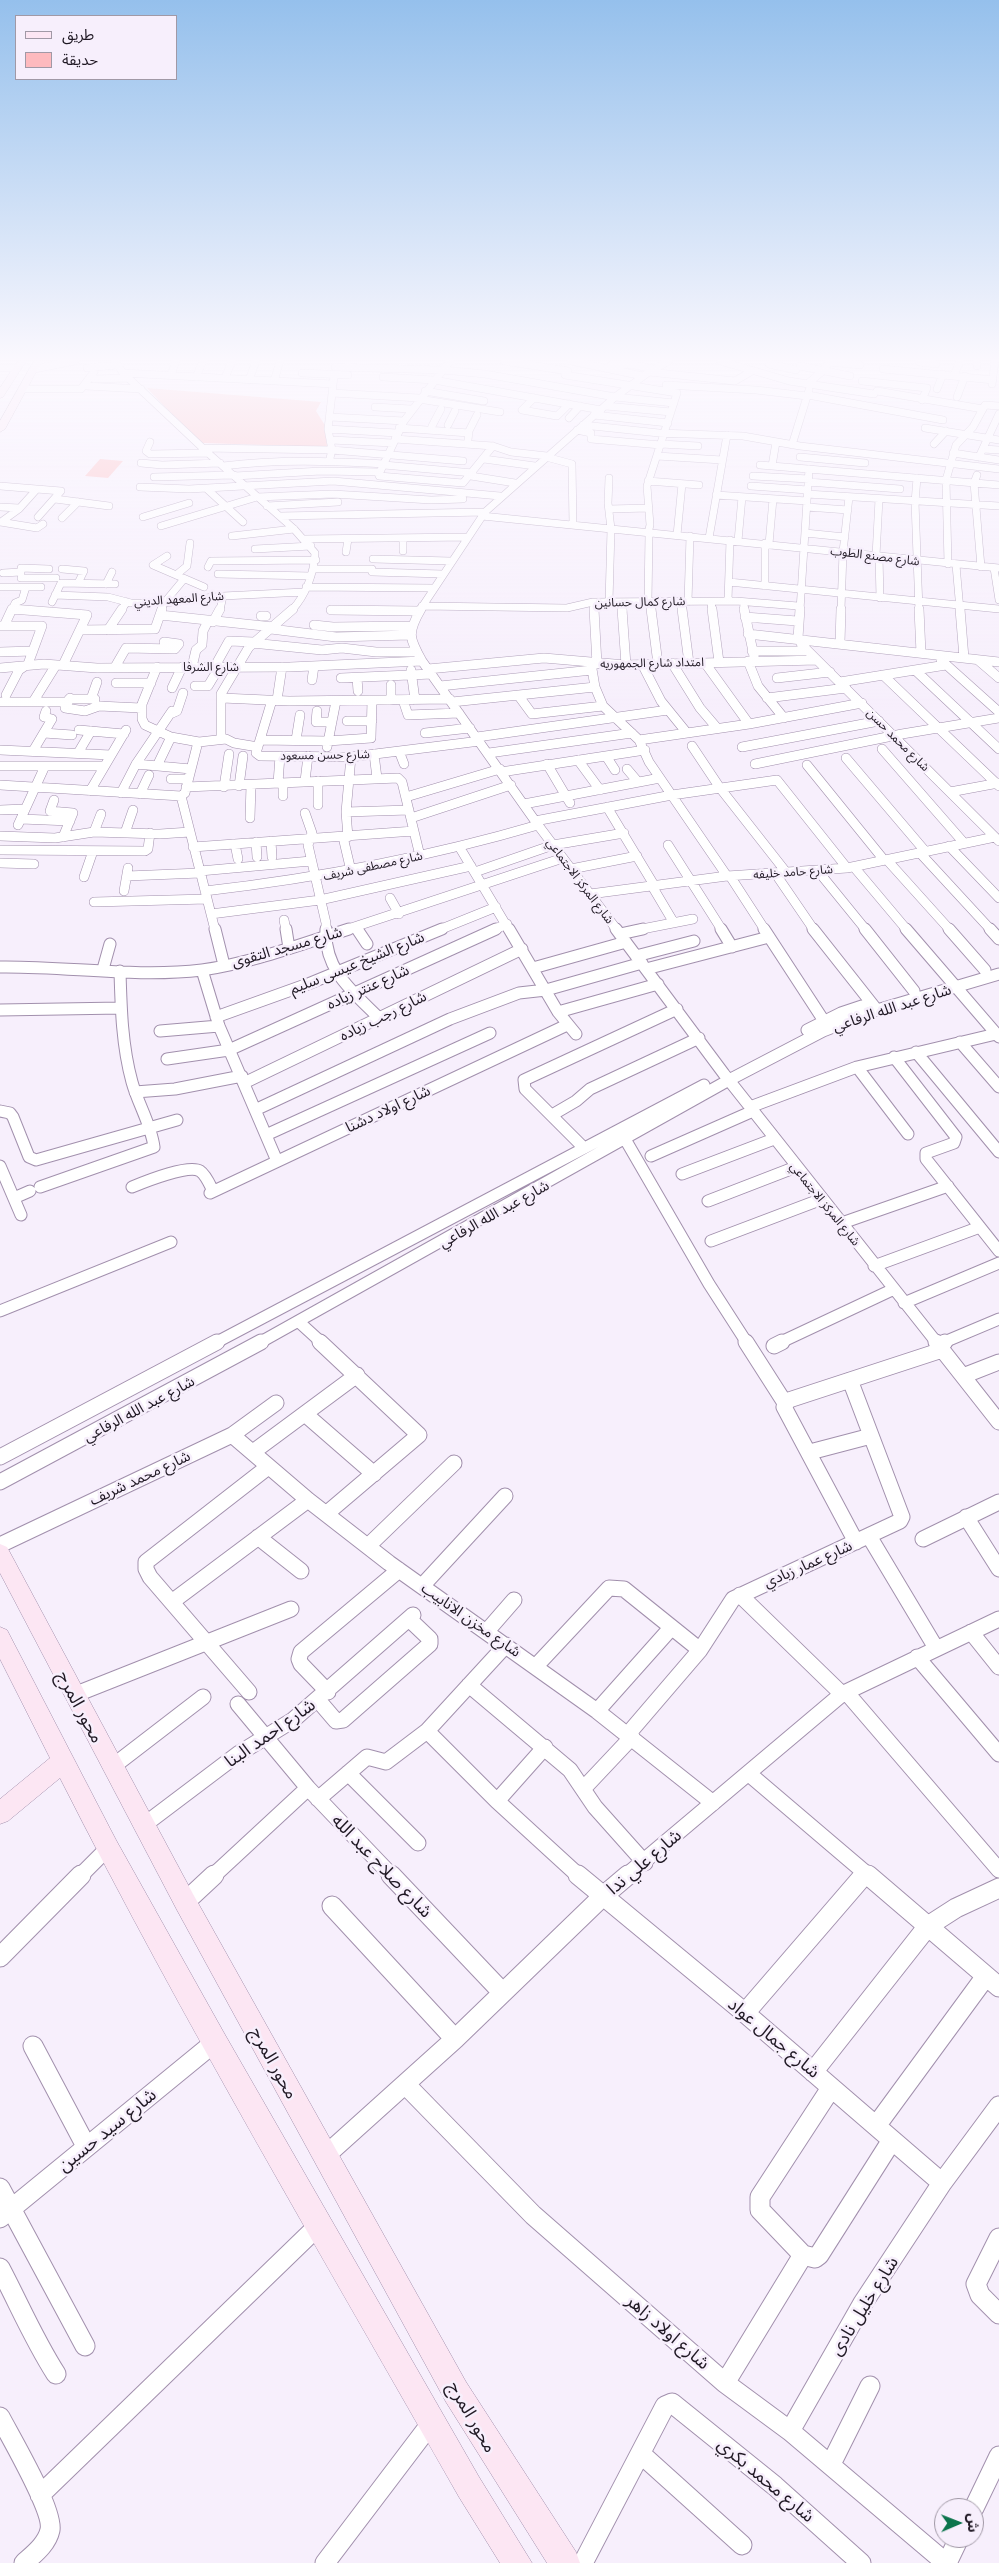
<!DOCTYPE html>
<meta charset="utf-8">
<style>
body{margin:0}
#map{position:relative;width:999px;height:2563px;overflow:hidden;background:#f7effc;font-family:Lato,"Noto Sans Arabic",sans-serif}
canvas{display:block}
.legend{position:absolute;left:15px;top:15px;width:162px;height:65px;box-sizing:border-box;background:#f7effc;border:1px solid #a199a6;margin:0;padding:6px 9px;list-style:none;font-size:15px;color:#201924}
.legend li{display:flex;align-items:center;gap:10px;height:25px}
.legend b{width:25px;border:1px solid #a199a6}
.north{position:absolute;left:934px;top:2498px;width:50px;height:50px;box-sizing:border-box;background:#f7effc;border:1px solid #a199a6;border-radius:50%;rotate:89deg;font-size:14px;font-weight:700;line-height:20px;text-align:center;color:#201924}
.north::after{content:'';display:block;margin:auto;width:18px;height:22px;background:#0c744c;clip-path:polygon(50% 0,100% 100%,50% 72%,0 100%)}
</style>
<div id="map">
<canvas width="999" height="2563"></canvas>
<ul class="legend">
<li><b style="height:6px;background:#fce6f3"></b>طريق</li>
<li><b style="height:14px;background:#febabe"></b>حديقة</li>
</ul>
<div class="north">ش</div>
</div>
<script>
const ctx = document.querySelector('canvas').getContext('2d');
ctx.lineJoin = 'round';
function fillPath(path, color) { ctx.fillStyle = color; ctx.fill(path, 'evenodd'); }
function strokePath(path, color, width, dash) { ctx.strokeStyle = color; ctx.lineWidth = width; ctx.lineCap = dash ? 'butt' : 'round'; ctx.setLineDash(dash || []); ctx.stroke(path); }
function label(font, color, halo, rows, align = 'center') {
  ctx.font = font + ' Lato,"Noto Sans Arabic",sans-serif'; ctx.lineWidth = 5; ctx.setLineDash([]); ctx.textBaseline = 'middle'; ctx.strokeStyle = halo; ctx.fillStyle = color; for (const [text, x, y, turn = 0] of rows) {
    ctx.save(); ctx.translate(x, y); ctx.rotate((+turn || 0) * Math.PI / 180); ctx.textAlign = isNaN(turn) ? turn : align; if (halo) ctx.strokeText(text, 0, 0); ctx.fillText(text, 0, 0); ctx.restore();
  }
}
fillPath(new Path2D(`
 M 147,388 L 321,402 L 316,411 L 326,427 L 327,447 L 203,443 L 181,424 Z
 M 100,459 L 123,461 L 108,478 L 85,476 Z`), '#febabe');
const streetFar4 = new Path2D(`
 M 115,361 L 123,373 L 208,453 L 294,529 L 315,553 C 314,573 306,595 292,610
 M 504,361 L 568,371 L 565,375 L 677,393 L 647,486 L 650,525 L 648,533
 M 571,361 L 643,376
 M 720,361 L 789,381 L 874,394
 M 977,361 L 977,366
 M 919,362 L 936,364
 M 769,364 L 796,370
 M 611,365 L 629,364 L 654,369
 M 800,366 L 850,376
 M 335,367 L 443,370 L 485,374 L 615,397 L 674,403
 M 0,368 L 17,368
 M 87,368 L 117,365
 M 34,369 L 75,361
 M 883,369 L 993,380
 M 649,372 L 735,381 L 752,371
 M 123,373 L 333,384
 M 302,373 L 348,375
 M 171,375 L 176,361
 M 954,375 L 960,361
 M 196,377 L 203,361
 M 383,377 L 434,380 L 601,410
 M 225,378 L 232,361
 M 94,379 L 129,378
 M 249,380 L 256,361
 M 274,381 L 280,361
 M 862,381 L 927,388 L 922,400
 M 807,384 L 823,371 L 829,362 L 860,365
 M 992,384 L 995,361
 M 666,385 L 756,390 L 807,396
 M 86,386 L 141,389
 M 22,389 L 81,389 L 94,372
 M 937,389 L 943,374
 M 425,391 L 484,401
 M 877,391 L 983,409
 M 332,393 L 419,398
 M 808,395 L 943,420
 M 957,397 L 965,376
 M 534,398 L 522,410 L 557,416 L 569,404
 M 419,399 L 500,412
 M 606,406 L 671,412
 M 375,407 L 411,409
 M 594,415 L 668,423
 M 330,417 L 404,421
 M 569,418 L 580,406
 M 448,425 L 455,411
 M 583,425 L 659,433 L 743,436 L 800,446 L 999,469
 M 432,426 L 441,409
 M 399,428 L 469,433
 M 925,428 L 999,440
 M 328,429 L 397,433
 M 577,430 L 591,433 L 591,439 L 661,445
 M 395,439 L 493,446 L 511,452 L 547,456
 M 331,440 L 393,443
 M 468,440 L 469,431 L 477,415
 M 150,442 L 146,451 L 150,454 L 208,453
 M 661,444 L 698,446
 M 934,444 L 946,431
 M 792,445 L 809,390
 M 202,448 L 332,450 L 463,461
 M 983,449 L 999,450
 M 953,453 L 999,460
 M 657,456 L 722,460
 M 546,457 L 572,464 L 573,525
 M 800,457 L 865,463
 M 979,457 L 999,414
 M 330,458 L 332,450 L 328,429 L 334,376
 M 484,459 L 535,466
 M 141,463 L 162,465 L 220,463
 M 384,465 L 473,473
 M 760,465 L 999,485
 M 223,466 C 277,459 330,461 384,464
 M 772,466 L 776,442
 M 378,473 L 379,476 L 463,483 L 493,446
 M 977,475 L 974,483 L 981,567
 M 235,476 L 321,471 L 380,472 L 404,421 L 450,361
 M 471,476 L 515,483
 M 753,476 L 809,479
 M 154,477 L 234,475
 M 609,478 L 608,503 L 611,529 L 609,602
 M 917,478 L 915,502 L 919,610
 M 648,481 L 699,485
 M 808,482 L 900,489
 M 0,486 L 61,491 L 38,517
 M 751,486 L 808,490
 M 140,487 L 189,489 L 333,481 L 500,496
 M 207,489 L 243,522
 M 807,494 L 999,506
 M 716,495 L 807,501
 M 55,499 L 109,506
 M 267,506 L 338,502
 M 0,507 L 19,508
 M 807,507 L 848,510
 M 609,509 L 649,508
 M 280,516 L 485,512
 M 482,516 L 999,568
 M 143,517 L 189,503
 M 62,518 L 78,502
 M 0,522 L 37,528 L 43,524
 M 1,522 L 19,509 L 36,490
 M 161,526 L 257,497 L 333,494 L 431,500 L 463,499
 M 805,533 L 845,537
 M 677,535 L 682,484
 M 232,536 L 294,529
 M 403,538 L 403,551
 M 709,538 L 727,435
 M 304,539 L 468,537
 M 738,541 L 742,497
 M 765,543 L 765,586
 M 769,544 L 773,499
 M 255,549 L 311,546
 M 346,552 L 348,539
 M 167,556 L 153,565 L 204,587
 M 876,556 L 879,499
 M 879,556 L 880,598
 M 373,559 L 451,561
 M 948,564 L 946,480 L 956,445 L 973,427 L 985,405 L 999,406
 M 956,565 L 960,610
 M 208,567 L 211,561 L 316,560
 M 21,568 L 49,569
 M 994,568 L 999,600
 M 62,569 L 84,571 L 78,583
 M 314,569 L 372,569
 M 372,572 L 443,574
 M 3,573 L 21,572
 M 218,574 L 311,576
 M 176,575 L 187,566 L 190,543
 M 21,578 L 56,578
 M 729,582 L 999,609
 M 106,584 L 112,572
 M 0,587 L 41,587
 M 306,587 L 433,588
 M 55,595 L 108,597 L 131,603 L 164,603 L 223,596 L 304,592
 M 728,601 L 730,540
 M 52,602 L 61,583 L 115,584
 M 594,602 L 594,610
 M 622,602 L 623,610
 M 648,602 L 649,533
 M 650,602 L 651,610
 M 681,602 L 682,610
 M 688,602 L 690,536
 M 711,602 L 712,610
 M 743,602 L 745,610
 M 422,606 L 567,608 L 593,602 L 736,601 L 798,606
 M 12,609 L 27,610
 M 12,610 L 15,603 L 22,600 L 26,587
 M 121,610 L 127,602
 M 161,610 L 164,603 L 184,579
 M 220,610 L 223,596
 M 331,610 L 351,610
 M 420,610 L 485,512 L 615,397 L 649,372 L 669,361
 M 800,610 L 809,469
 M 841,610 L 843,552 L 849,497`);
const streetFar3 = new Path2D(`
 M 12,609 L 87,615 L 63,665
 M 421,609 C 407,633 409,638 422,661 L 538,825 L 617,930
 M 594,609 L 597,664
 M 622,609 L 626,665
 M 651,609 L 658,664
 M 682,609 L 689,663
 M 712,609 L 719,662
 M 744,609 L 755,661
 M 800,609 L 798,638 L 802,645 L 999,841
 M 919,609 L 921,653
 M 960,609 L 964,658
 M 331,610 L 419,611
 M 160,615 L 273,627
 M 261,616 L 266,616
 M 745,617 L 797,621
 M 213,622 L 220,609
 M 314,625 L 333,627 L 411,626
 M 0,626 L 42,626 L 28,664 L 19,670 L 6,695
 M 4,626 L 12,609
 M 271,629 L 336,637 L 410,635
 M 81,630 L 155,629 L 162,609
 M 108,630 L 122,609
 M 748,634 L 999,662
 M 252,643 L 322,650 L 342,648 L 376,652 L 416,652
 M 840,643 L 841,609
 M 752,651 L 808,651
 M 0,652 L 33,651
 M 941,660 L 999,712
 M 978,660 L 999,678
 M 748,661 L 758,686 L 784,718
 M 591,663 L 595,687 L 603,706 L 639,740 L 649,762 L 727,876
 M 672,663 L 700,708 L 717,728
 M 705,663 L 749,724
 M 642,664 L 661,701 L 687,733
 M 215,666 L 229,641 L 254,642
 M 115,667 L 126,648 L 175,649 L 179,644 L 164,642
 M 157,667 L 142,704 L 142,719 L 145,725 L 171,737 L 199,742 L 226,739 L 234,743 L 258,747
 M 192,667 L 196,650 L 202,645 L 203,631 L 208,621
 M 0,668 L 44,664 L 97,668 L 290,667 L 422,661
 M 428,669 L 544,658 L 626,665 L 817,660
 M 411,670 L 415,700
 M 915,670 L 999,749
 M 883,675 L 999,786
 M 341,678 L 432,674
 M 357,678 L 358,691
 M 777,678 L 830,672
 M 312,680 L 314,666
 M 840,682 L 946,665
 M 116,683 L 151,683
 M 391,685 L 391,700
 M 195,686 L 208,686 L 220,666
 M 440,686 L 592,670
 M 172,688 L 182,667
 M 518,695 L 532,714 L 603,706
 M 70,698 L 65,708 L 85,711 L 99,706 L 141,708
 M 222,698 L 289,701 L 450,699
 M 767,698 L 846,688
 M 69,699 L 95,699
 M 91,699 L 97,682
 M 272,700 L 256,753 L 260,756 L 351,757 L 480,741
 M 277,700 L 282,667
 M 403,700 L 408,715 L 459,713
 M 0,702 L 68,702
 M 33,702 L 56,665
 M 452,702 L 595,687
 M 317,711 L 316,722 L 332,722
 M 170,714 L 177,711 L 183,693
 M 347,721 L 372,721
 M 79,730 L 124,734
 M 44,733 L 72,735
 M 425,733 L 470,728
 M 477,737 L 668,710
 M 221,739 L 221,694 L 249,647 L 293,609
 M 260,740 L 328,741 L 371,738 L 372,700
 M 296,740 L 300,715
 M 639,740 L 749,724 L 862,703
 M 692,746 L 720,788 L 786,872
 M 327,747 L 336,701
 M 742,747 L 879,721
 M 882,749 L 964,843
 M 0,750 L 111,755
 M 33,751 L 52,719 L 44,717 L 46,711
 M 399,751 L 404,764
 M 78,753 L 91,731
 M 489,753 L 632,733
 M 374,754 L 377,778
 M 606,756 L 615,770
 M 846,758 L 925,851
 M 578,760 L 600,790
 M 136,764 L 191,769
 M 547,764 L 570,803
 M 755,764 L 902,734 L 999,718
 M 807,765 L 884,860
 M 0,766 L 104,766
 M 157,766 L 171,737
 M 627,769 L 638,782
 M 501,772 L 645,750
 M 171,779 L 188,779
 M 305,781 L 308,756
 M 318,781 L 318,805
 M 278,783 L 280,756
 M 283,783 L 283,796
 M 0,785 L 181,796 L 185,793 L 198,742
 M 239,786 L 243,756
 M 186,787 L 398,778 L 402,782 L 420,856
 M 224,787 L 229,754
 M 90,791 L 126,730
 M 950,792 L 999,783
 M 121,793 L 136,764 L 172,711
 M 140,794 L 149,775
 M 181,796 L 215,930
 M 406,797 L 500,769
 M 54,800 L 50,811 L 73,813 L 63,837
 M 524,804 L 660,778
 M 607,807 L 654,885
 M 0,810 L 25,809
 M 346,812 L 409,810
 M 305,813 L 312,833 L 308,845 L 326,923 L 326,930
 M 250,818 L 251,785
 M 411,818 L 511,785
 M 21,819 L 70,821
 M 535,821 L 672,795 L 777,780 L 847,868
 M 18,825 L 45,766
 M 94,832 L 101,814
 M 125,833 L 133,810
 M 0,836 L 55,838 L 94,832 L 160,834 L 190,832
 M 343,837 L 351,871
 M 348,837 L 346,812 L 351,757
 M 271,841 L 272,857
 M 256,842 L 257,857
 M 235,844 L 238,859
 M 668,845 L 722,930
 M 949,846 L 999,898
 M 193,847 L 414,831
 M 460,848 L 509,930
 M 0,850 L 145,851 L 148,849 L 150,833
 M 920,853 L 991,930
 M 887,860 L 950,930
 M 0,863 L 34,864
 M 854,867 L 907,930
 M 571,869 L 637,856
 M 200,871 L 311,861
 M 818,871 L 866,930
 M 475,872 L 553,845 L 624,833
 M 775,873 L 814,930
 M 127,876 L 200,873
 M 730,876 L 765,930
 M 84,877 L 93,851
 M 652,886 L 674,923
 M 124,891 L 128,868
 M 205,891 C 318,878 429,857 538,825
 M 590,894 L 727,876 L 847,868 L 995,837
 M 390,898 L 399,914
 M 94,902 L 207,899
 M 211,914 L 320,900 L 471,866
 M 284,920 L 286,930
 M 356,927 L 358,930
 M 345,930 L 563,858
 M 439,930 L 496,907
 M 493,930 L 507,924
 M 637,930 L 693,919`);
const streetFar2 = new Path2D(`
 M 215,929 L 224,965
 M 286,929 L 289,948
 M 326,929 C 324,970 352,991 379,1018
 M 357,929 L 367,944
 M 509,929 L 558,1012 L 576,1034
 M 616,929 L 724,1074 L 937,1343
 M 721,929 L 732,947
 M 764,929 L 824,1021
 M 813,929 L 877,1010
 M 865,929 L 914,991
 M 906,929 L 999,1037
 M 949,929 L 985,970
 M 990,929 L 999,939
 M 620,934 L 643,929
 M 636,956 L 694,941
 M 0,967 C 67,966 135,978 202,970 C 252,963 301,944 349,929
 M 533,968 L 626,942
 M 103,969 L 110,944
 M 646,969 L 769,937
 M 202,970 L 219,1026 L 277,1161
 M 0,1010 L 121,1008
 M 558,1012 L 658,984
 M 216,1017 L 308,984 L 442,929
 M 807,1030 L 841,1013 L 862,1006
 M 160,1031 L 219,1026
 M 960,1042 L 999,1087
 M 916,1052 L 999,1152
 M 894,1057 L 956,1137 L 954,1143 L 926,1153 L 926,1159 L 999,1251
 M 167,1059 L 229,1050 L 496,929
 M 857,1067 L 908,1134
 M 244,1083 L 522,949
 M 135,1092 L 175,1089 L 242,1076
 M 750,1107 L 857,1067 L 996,1034
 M 255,1110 L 450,1019 L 519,993 L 546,990 L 642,963
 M 0,1111 L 10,1113 L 13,1117 L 29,1157 L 36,1160 L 177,1120
 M 552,1115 L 576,1101 L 590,1089 L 699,1038
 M 266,1135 L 490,1033
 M 625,1139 L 709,1284 L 747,1343
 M 584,1148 L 525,1089 L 524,1080 L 677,1009
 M 651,1156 L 753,1111
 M 0,1166 L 21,1215
 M 682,1174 L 774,1139
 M 40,1187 L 154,1147 C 151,1124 138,1104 132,1082 C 122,1046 121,1008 120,971
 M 132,1187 C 144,1182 189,1164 200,1171 C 206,1175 210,1185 213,1191
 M 210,1193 L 567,1025
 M 14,1198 L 30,1191
 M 708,1201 L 796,1167
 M 842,1223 L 948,1186
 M 711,1241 L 822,1199
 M 874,1266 L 980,1227
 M 904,1303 L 999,1263
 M 0,1311 L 171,1242
 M 299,1322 L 322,1343
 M 215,1343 L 704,1085
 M 259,1343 L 729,1080 L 823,1031 L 877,1010 L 999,974
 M 779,1343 L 894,1289
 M 942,1343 L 999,1319`);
const streetFar1 = new Path2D(`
 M 320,1342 L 419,1435 L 326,1514
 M 746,1342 L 785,1403
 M 936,1342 L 999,1422
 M 939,1345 L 945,1342
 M 774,1346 L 782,1342
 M 963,1376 L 999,1362
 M 305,1414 L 374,1474
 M 232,1435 L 308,1500 L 389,1563 L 597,1711 L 713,1803
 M 253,1452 L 357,1375
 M 810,1452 L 871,1436
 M 0,1457 L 217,1342
 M 0,1482 L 261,1342
 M 966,1517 L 999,1569
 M 869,1536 L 936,1648
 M 258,1537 L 301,1571
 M 923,1539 L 999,1502
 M 856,1542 L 784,1407 L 789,1400 L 942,1350
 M 0,1545 L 232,1435 L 276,1403
 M 368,1546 L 454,1463
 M 422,1586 L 505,1496
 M 740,1595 L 842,1694
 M 173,1601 L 308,1500
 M 487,1631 L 514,1600
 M 971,1632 L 999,1667
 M 917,1657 L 999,1754
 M 536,1666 L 609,1588 L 624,1589 L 700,1650
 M 469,1685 L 570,1770 L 595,1807 L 645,1863
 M 249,1692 L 150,1577 L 146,1569 L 146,1562 L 268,1467
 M 328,1692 L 301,1664 L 299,1659 L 301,1652 L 399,1570
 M 846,1692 L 999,1870
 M 74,1695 L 291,1609
 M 318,1700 L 336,1721 L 343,1720 L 430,1644 L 430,1639 L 409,1619
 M 238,1704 L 308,1788 L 392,1876
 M 597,1711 L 671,1628
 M 427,1731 L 497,1801 L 579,1876
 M 628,1734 L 700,1650 L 733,1599 L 900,1521 L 902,1517 L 850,1380
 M 112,1767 L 203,1697
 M 348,1773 L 418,1843
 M 748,1773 L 869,1876
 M 583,1789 L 632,1737
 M 318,1799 L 367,1757 L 386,1762 L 427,1731 L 506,1645
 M 497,1801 L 545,1747
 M 144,1825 L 238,1754 L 293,1720 L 413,1615
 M 80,1876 L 108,1848
 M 213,1876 L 308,1788
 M 626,1876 L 842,1694 L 999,1619
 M 863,1876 L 865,1874`);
const street = new Path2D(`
 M 391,1875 L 502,1992
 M 578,1875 L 745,2013 L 942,2183
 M 868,1875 L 999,1987
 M 185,1902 L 214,1875
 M 332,1906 L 455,2039
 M 0,1957 L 81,1875
 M 745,2013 L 864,1875
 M 33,2046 L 86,2146
 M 813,2072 L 928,1926 L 956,1908 L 999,1888
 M 405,2084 L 533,2215 L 725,2383 L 790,2431 L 946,2563
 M 831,2088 L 760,2197 L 760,2210 L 803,2255 L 815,2258 L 819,2255 L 892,2140
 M 876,2126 L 986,1976
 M 325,2156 L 455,2039 L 602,1897 L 628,1875
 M 0,2188 L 85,2346
 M 0,2218 L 215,2042
 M 999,2238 L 976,2284 L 980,2295 L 999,2314
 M 0,2268 C 19,2304 34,2340 56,2374
 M 725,2383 L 803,2255
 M 0,2417 C 11,2438 54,2511 50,2530 C 47,2544 34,2554 24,2563
 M 790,2431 L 863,2303 L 942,2183 L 999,2106
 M 641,2454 L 742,2545
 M 831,2464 L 870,2386
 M 40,2495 L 320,2224
 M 974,2508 L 999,2456
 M 325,2563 L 432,2422
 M 583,2563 L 665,2406 L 672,2403 L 775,2486 L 861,2563
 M 947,2563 L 959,2538`);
const secondary = new Path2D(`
 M 18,361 L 26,361 L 3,397 L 0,398 L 0,388 Z
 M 34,361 L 42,361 L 5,429 L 0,432 L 0,421 Z
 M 0,1544 L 7,1547 L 193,1894 L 466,2382 L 576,2552 L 580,2563 L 547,2563 L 446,2402 L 177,1910 L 0,1573 Z
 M 0,1627 L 7,1630 L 116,1840 L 224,2033 L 479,2477 L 532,2563 L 500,2563 L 459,2497 C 324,2259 184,2023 60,1778 L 8,1821 L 0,1824 L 0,1799 L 50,1758 L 0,1659 Z`);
strokePath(streetFar4, '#a290ad', 8);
strokePath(streetFar3, '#a290ad', 10);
strokePath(streetFar2, '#a290ad', 13);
strokePath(streetFar1, '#a290ad', 17);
strokePath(street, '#a290ad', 21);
strokePath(secondary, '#a290ad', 1);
strokePath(streetFar4, '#fff', 7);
strokePath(streetFar3, '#fff', 9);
strokePath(streetFar2, '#fff', 11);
strokePath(streetFar1, '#fff', 15);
strokePath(street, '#fff', 19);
fillPath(secondary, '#fce6f3');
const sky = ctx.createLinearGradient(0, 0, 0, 720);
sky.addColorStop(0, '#95c0ec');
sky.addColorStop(0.5, '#fbf8fe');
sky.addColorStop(1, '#fbf8fe00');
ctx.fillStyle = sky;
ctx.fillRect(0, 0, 999, 720);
label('12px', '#201924', '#f7effc', [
 ["شارع مصنع الطوب",875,556,7],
 ["شارع المعهد الديني",179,599,-4],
 ["شارع كمال حسانين",640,602,-1],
 ["امتداد شارع الجمهوريه",652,663,-1],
 ["شارع الشرفا",211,667],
 ["شارع محمد حسن",898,740,45],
 ["شارع حسن مسعود",325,755,-1],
 ["شارع مصطفى شريف",373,866,-12],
 ["شارع حامد خليفه",793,872,-4],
 ["شارع المركز الاجتماعي",580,881,53],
 ["شارع المركز الاجتماعي",825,1204,51]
]);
label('15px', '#201924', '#f7effc', [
 ["شارع مسجد التقوى",287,947,-16],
 ["شارع الشيخ عيسى سليم",357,963,-22],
 ["شارع عنتر زياده",368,987,-24],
 ["شارع عبد الله الرفاعي",892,1008,-18],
 ["شارع رجب زياده",383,1016,-26],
 ["شارع اولاد دشنا",388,1109,-25],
 ["شارع عبد الله الرفاعي",494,1214,-29],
 ["شارع عبد الله الرفاعي",139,1409,-28],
 ["شارع محمد شريف",140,1478,-25],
 ["شارع عمار زبادي",808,1564,-24],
 ["شارع مخزن الانابيب",471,1620,35]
]);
label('18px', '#201924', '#f7effc', [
 ["محور المرج",80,1707,62],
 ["شارع احمد البنا",270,1733,-35],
 ["شارع علي ندا",644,1862,-40],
 ["شارع صلاح عبد الله",382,1866,46],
 ["شارع جمال عواد",774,2038,40],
 ["محور المرج",274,2063,61],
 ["شارع سيد حسين",107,2130,-39],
 ["شارع خليل نادى",864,2306,-58],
 ["شارع اولاد زاهر",668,2332,41],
 ["محور المرج",472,2417,60],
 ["شارع محمد بكري",766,2480,40]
]);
</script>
